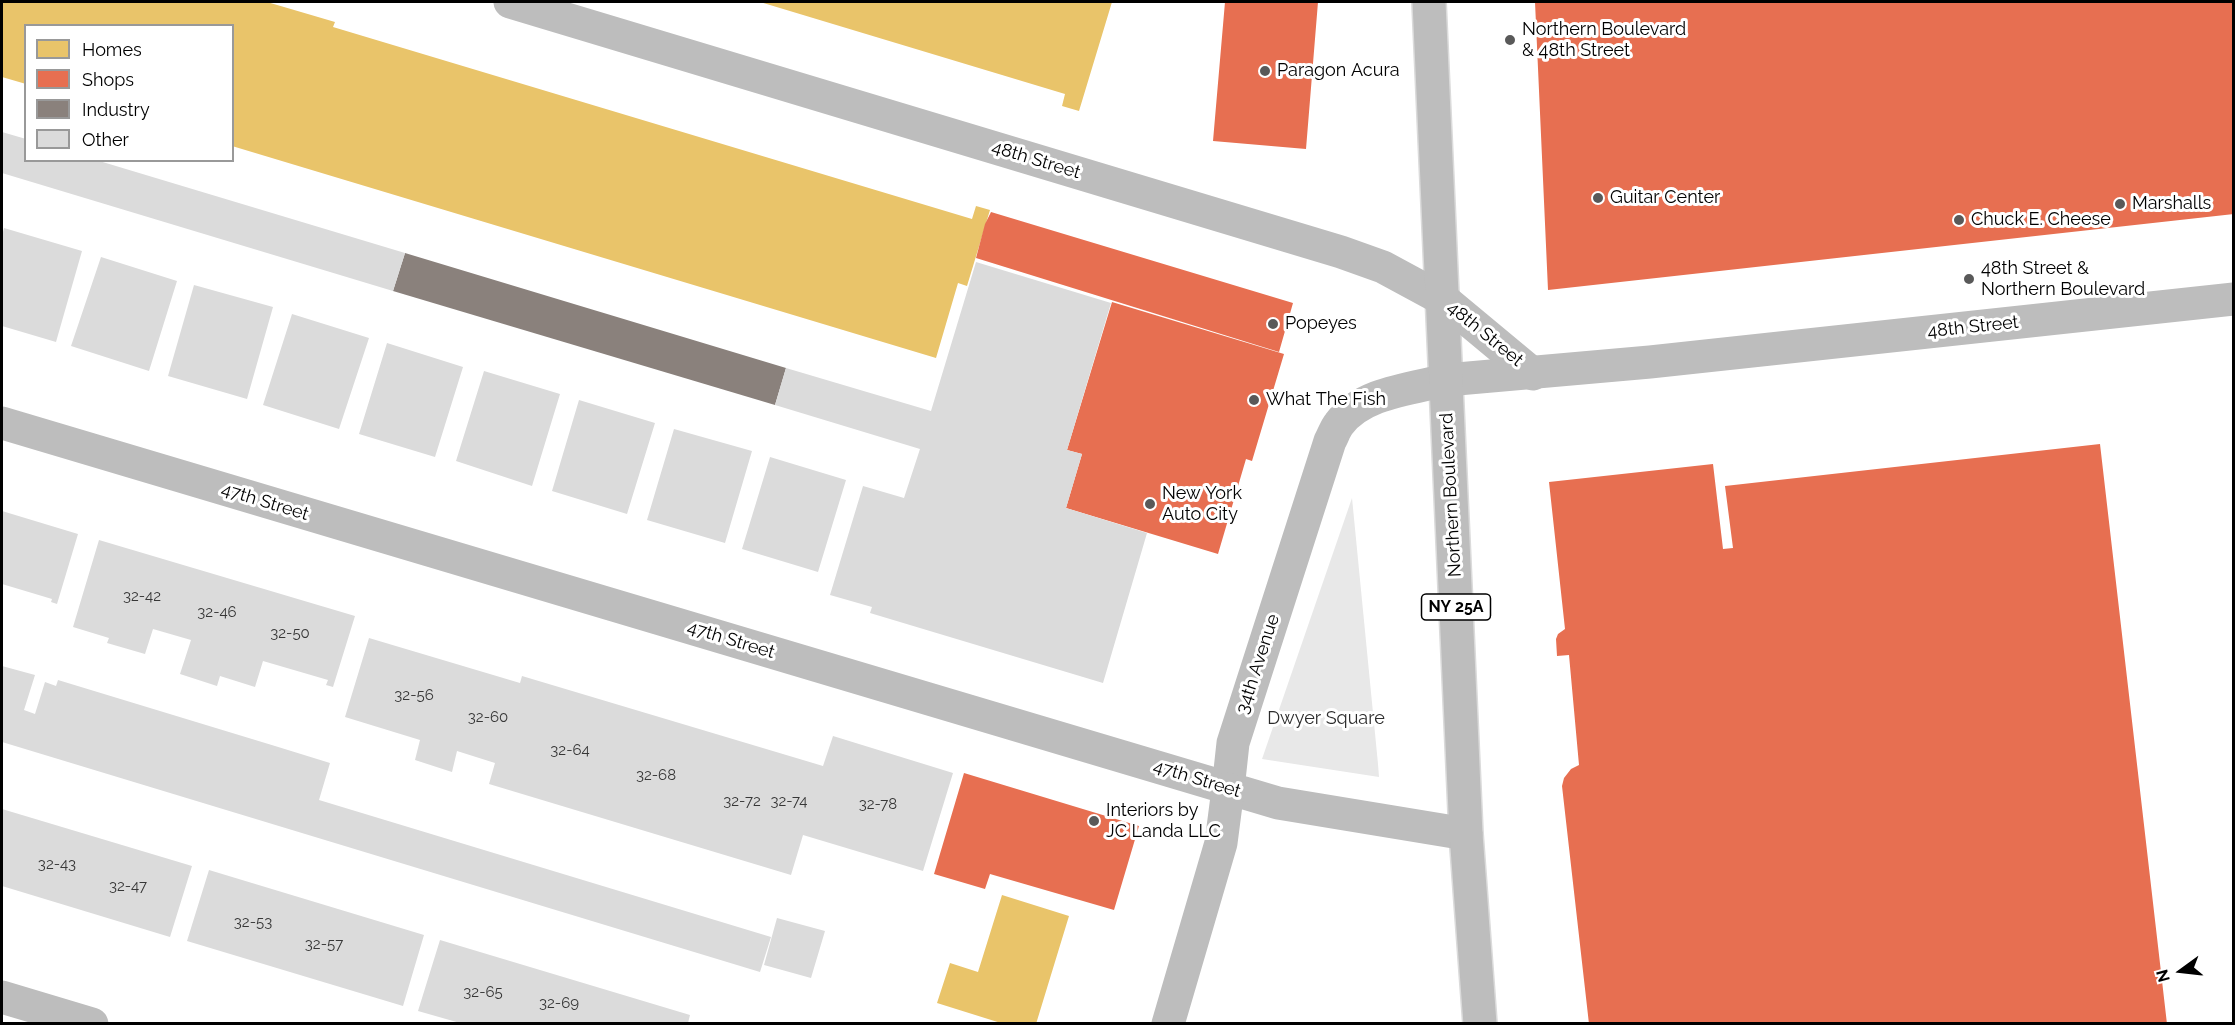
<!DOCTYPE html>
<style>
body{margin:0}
#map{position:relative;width:2235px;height:1025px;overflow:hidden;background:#fff;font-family:Raleway,sans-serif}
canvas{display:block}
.frame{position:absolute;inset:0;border:3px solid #000;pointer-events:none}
.legend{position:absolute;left:24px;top:24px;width:210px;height:138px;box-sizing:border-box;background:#fff;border:2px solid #999;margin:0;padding:8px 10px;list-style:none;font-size:18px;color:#000}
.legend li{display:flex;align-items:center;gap:12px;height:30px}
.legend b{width:30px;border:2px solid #999}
.north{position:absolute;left:2151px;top:941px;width:60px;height:60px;-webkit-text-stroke:4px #fff;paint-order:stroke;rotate:255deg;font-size:16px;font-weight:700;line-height:24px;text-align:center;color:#000}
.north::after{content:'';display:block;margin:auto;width:21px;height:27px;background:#000;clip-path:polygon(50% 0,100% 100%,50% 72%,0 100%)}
</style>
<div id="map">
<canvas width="2235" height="1025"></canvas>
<div class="frame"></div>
<ul class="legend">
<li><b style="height:16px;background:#e9c46a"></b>Homes</li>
<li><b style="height:16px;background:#e76f51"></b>Shops</li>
<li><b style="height:16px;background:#8a817c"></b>Industry</li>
<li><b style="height:16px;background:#dbdbdb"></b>Other</li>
</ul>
<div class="north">N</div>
</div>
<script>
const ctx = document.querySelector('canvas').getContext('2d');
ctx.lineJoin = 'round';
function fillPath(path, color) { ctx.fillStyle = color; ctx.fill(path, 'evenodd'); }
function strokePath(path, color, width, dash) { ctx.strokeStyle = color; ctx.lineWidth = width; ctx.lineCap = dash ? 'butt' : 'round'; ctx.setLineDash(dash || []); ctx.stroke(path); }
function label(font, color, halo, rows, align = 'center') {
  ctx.font = font + ' Raleway,sans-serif'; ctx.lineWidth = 6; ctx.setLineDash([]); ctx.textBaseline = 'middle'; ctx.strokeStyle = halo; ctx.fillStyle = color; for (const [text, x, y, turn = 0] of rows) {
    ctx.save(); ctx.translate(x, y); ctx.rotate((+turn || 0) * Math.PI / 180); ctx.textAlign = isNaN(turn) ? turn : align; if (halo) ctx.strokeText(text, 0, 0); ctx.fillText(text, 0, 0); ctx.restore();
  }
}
fillPath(new Path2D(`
 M 1352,498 L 1378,764 L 1379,777 L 1262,759 Z`), '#e8e8e8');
fillPath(new Path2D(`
 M 2,2 L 267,2 L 335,22 L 333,27 L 972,219 L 976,206 L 990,210 L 967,286 L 958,283 L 936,358 L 232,146 L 232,26 L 26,26 L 26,84 L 2,77 Z
 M 760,2 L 1112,2 L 1079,111 L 1062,106 L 1065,94 Z
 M 1002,895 L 1069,916 L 1036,1024 L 1004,1024 L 937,1003 L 950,963 L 978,972 Z`), '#e9c46a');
fillPath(new Path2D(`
 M 1225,2 L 1318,2 L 1306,149 L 1213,141 Z
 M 1535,2 L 2234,2 L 2234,214 L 1548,290 Z
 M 991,212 L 1293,303 L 1279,352 L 976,258 L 985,224 Z
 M 1112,302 L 1284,354 L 1252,461 L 1246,459 L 1218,554 L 1066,508 L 1082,454 L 1067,450 Z
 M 2100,444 L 2167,1024 L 1589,1024 L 1562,786 L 1564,778 L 1571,769 L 1579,765 L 1569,655 L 1557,656 L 1556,639 L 1558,634 L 1565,629 L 1549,482 L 1713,464 L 1723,549 L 1733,548 L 1725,486 Z
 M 964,773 L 1139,826 L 1114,910 L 990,874 L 985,889 L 934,874 Z`), '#e76f51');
fillPath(new Path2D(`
 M 405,253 L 786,368 L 775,405 L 393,291 Z`), '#8a817c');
fillPath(new Path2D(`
 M 2,132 L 26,139 L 26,160 L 96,160 L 405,253 L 393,291 L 2,173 Z
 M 4,228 L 82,251 L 56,342 L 2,326 L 2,236 Z
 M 101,257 L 177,281 L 149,371 L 71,346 Z
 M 976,262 L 1111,303 L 1067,450 L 1082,454 L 1066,508 L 1147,533 L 1103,683 L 870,613 L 872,607 L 830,595 L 863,486 L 904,498 L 920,449 L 775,405 L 786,368 L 931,411 Z
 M 194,285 L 273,307 L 247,399 L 168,376 Z
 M 292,314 L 369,338 L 339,429 L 263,405 Z
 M 387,343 L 463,367 L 435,457 L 359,434 Z
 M 484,371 L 560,394 L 532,486 L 456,461 Z
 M 579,400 L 655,423 L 627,514 L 552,491 Z
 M 674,429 L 752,451 L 725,543 L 647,520 Z
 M 770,457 L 846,480 L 818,572 L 742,549 Z
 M 2,511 L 78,534 L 57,604 L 51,602 L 52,599 L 2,584 Z
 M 99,540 L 355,616 L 333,687 L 326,685 L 328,680 L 263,661 L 255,687 L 220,676 L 217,686 L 180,674 L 191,640 L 153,629 L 145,654 L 107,643 L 109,638 L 73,627 Z
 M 369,638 L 520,683 L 522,676 L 823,766 L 833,736 L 953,773 L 923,871 L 803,835 L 791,875 L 489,784 L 495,763 L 457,751 L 452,772 L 415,760 L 420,740 L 345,717 Z
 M 2,666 L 35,675 L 24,710 L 35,714 L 45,682 L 56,686 L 58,680 L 275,746 L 330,763 L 319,800 L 771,937 L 760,972 L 2,742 Z
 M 2,809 L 192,866 L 170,937 L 2,886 Z
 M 209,870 L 424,935 L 403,1006 L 187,941 Z
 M 777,918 L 825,931 L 811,978 L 764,965 Z
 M 440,940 L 690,1015 L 688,1023 L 460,1023 L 418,1011 Z`), '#dbdbdb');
const primary = new Path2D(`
 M 1429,2 L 1466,834 L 1480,1024`);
strokePath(primary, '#dbdbdb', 36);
strokePath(new Path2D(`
 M 510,2 L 1341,252 L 1383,267 L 1444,300 L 1533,374
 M 2,423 L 1278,803 L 1466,834
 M 1228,789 L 1233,743 L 1330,441 C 1333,436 1335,429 1339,424 C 1362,393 1410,389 1446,380
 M 2,997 L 92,1024`), '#bdbdbd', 33);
strokePath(new Path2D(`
 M 1446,380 L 1650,362 L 2234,299
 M 1168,1024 L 1221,843 L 1228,789`), '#bdbdbd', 33);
strokePath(primary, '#bdbdbd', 33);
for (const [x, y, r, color] of [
 [1510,40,6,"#595959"],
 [1265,71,6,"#595959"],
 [1598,198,6,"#595959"],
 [2120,204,6,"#595959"],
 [1959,220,6,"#595959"],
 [1969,279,6,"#595959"],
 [1273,324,6,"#595959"],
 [1254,400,6,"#595959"],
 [1150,504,6,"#595959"],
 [1094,821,6,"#595959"]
]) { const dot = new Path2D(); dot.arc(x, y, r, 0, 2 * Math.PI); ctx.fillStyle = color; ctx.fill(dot); strokePath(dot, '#fff', 2); }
label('15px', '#373737', null, [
 ["32-42",142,596],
 ["32-46",217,612],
 ["32-50",290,633],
 ["32-56",414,695],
 ["32-60",488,717],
 ["32-64",570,750],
 ["32-68",656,775],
 ["32-72",742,801],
 ["32-74",789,801],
 ["32-78",878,804],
 ["32-43",57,864],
 ["32-47",128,886],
 ["32-53",253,922],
 ["32-57",324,944],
 ["32-65",483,992],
 ["32-69",559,1003]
]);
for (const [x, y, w] of [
 [1456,607,69]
]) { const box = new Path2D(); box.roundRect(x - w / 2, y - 13, w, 26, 4.5); ctx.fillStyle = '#fff'; ctx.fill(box); strokePath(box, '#000', 1.5); }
label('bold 16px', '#000', null, [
 ["NY 25A",1456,607]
]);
label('18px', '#000', '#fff', [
 ["Northern Boulevard",1522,30],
 ["& 48th Street",1522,51],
 ["Paragon Acura",1277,71],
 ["Guitar Center",1610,198],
 ["Marshalls",2132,204],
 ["Chuck E. Cheese",1971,220],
 ["48th Street &",1981,269],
 ["Northern Boulevard",1981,290],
 ["Popeyes",1285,324],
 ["What The Fish",1266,400],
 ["New York",1162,494],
 ["Auto City",1162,515],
 ["Interiors by",1106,811],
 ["JC Landa LLC",1106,832]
], 'left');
label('18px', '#000', '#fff', [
 ["48th Street",1036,160,17],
 ["48th Street",1973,327,-6],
 ["48th Street",1485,334,39],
 ["Northern Boulevard",1451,495,-93],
 ["47th Street",265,502,17],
 ["47th Street",731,640,17],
 ["34th Avenue",1258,664,-72],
 ["47th Street",1197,779,17]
]);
label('18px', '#2c2c2c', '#fff', [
 ["Dwyer Square",1326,719]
]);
</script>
